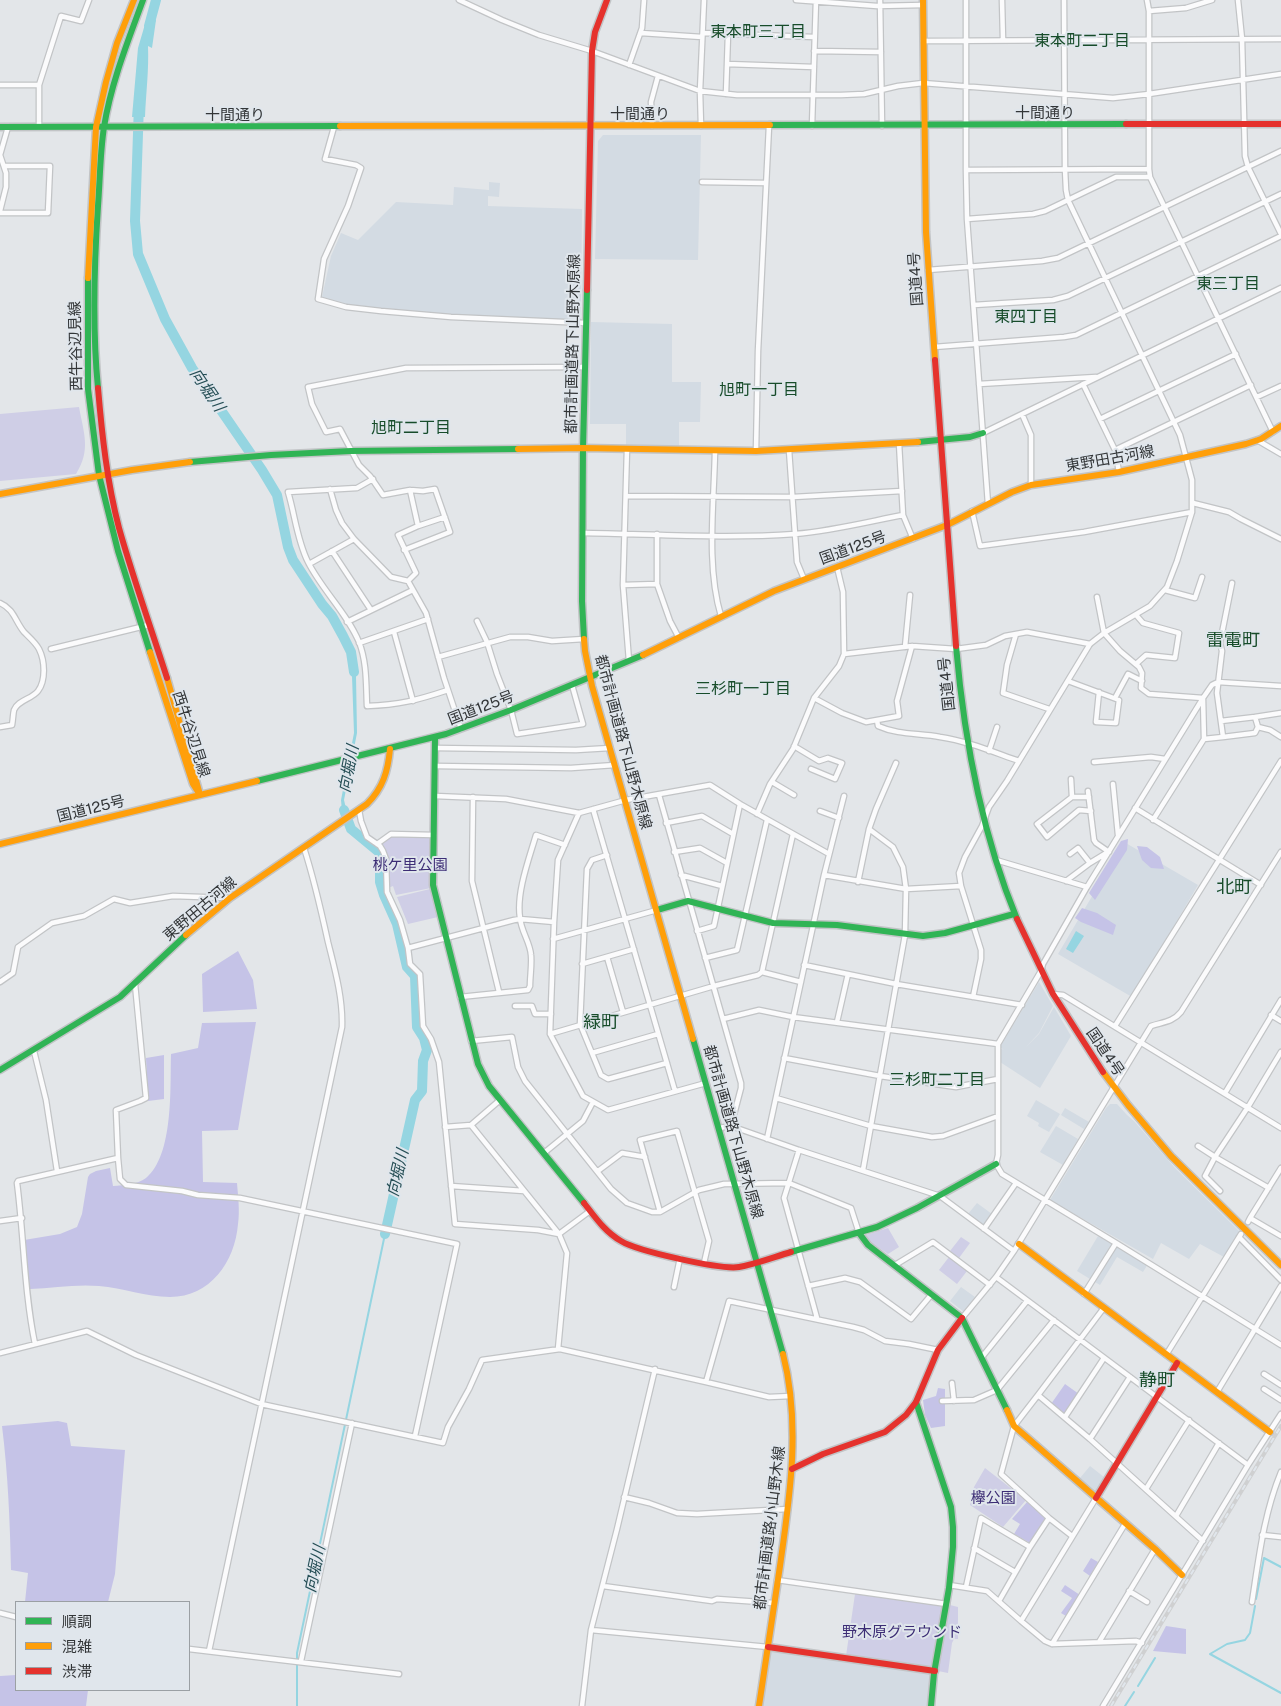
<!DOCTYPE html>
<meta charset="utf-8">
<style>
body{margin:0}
#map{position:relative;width:1281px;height:1706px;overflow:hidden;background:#e3e6e9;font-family:"Public Sans","Noto Sans JP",sans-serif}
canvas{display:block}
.legend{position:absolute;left:15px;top:1601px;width:175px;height:90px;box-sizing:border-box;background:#e0e6ec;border:1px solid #9ba0a4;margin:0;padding:6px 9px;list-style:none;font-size:15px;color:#333638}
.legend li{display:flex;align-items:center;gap:10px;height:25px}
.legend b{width:25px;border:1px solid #9ba0a4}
</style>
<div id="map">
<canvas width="1281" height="1706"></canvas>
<ul class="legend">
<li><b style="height:6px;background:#30b455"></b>順調</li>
<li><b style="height:6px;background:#ff9f0a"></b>混雑</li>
<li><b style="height:6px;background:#e5322d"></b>渋滞</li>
</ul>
</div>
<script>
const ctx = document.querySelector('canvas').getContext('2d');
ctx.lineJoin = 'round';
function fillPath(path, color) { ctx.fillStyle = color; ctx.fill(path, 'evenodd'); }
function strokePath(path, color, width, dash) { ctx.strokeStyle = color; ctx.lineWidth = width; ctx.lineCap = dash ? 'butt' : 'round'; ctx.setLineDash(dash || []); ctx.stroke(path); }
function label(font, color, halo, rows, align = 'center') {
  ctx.font = font + ' "Public Sans","Noto Sans JP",sans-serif'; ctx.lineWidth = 4; ctx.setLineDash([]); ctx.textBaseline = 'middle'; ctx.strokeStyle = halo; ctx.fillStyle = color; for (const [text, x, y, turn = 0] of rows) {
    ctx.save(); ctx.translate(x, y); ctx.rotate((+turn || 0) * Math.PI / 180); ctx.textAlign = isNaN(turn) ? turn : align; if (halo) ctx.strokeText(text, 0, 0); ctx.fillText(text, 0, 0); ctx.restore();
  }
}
fillPath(new Path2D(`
 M 603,135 L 701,135 L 698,260 L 595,259 L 598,141 Z
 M 489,182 L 500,183 L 499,197 L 488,196 L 488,206 L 582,209 L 581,321 L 427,314 L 354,307 L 322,297 L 331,256 L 341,233 L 358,240 L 396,202 L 453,205 L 454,187 L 489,190 Z
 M 591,322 L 672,324 L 672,382 L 701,382 L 700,422 L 679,422 L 679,448 L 626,446 L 626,424 L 590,424 Z
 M 1124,842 L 1198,885 L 1132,997 L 1058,954 Z
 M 1039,982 L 1053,1006 L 1039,1033 L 1026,1047 L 1039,1034 L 1054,1007 L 1071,1036 L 1040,1088 L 1000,1062 L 1000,1048 L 1004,1050 L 1000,1047 Z
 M 1036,1100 L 1060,1114 L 1049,1132 L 1038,1126 L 1039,1123 L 1027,1116 Z
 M 1110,1104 L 1117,1104 L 1127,1115 L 1134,1121 L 1175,1168 L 1240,1232 L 1224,1257 L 1200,1244 L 1189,1259 L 1161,1243 L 1153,1259 L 1050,1200 L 1106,1108 Z
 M 1065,1108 L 1089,1122 L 1084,1129 L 1061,1115 Z
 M 1056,1126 L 1078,1139 L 1063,1165 L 1040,1152 Z
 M 977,1203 L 992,1214 L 984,1225 L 968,1214 Z
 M 1098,1236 L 1112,1244 L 1090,1279 L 1077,1271 Z
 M 1117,1245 L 1148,1264 L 1143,1272 L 1117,1257 L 1100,1285 L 1095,1282 Z
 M 961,1287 L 975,1297 L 964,1312 L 950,1301 Z
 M 1090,1466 L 1104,1477 L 1096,1491 L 1080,1478 Z
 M 771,1647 L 935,1671 L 932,1675 L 927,1706 L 762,1706 Z`), '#d3dbe3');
fillPath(new Path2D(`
 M 79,407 C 84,434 91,450 76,474 L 0,481 L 0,414 Z
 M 391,836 L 432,837 L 431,888 L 396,895 L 393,886 L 388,888 C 388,873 390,856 380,844 Z
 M 430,889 L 438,917 L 408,924 L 397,897 Z
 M 888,1228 L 899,1247 L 888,1254 L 870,1242 L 866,1235 Z
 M 961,1237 L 970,1243 L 959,1258 L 950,1251 Z
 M 949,1257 L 967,1271 L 957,1284 L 939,1270 Z
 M 985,1468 L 1026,1500 L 1003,1527 L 970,1505 L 974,1487 Z
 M 855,1594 L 944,1606 L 933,1669 L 846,1656 Z
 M 950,1605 L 958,1607 L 958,1639 L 954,1639 L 952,1643 L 948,1673 L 938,1671 Z`), '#cfcee6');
fillPath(new Path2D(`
 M 1128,839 L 1127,850 L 1095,900 L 1089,893 L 1121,841 Z
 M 1137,846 L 1147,847 L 1160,857 L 1164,869 L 1151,868 L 1142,860 Z
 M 1082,908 L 1097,913 L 1116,925 L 1113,935 L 1081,922 L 1075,918 Z
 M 238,951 L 253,980 L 257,1009 L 203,1012 L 202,974 Z
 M 256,1022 L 238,1130 L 202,1131 L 203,1182 L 237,1183 C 238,1196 240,1211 238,1224 C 235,1262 210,1297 170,1297 C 146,1297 123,1288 99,1286 C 76,1284 53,1288 30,1289 L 24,1240 L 60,1234 L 77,1227 L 82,1214 L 88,1177 L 90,1174 L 96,1171 L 110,1168 L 113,1186 C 124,1185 137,1185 146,1178 C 174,1155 170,1087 171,1054 L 198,1048 L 202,1023 Z
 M 164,1055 L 164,1099 L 148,1101 L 146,1058 Z
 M 1065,1384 L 1079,1394 L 1066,1414 L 1051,1404 Z
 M 938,1388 L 945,1389 L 945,1426 L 931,1428 L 925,1415 L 923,1400 L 936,1396 Z
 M 58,1421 L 67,1423 L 71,1446 L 125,1450 L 115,1574 L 108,1602 L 25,1602 L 28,1573 L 11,1570 C 10,1522 8,1474 2,1426 Z
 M 1027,1502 L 1046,1519 L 1030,1543 L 1014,1534 L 1020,1524 L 1012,1519 Z
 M 1091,1558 L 1098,1562 L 1090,1576 L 1083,1571 Z
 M 1065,1585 L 1080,1595 L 1066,1616 L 1061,1613 L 1072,1598 L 1061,1591 Z
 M 1166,1626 L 1186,1629 L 1186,1654 L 1153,1651 Z
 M 16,1675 L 16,1690 L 88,1690 L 86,1706 L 0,1706 L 0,1676 Z`), '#c5c3e7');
fillPath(new Path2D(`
 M 152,13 L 156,20 L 152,48 L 148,46 C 149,70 146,93 145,117 L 132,117 L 138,48 L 148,14 Z
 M 354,659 L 356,676 L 357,733 L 344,800 L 349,821 L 346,822 L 342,811 L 341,800 L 354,733 L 352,676 L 350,660 Z
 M 1076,931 L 1084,936 L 1073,953 L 1066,949 Z`), '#95d5e1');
fillPath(new Path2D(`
 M 349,746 L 358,746 L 354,768 L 345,768 Z`), '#e3e6e9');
strokePath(new Path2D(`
 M 1256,1599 L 1264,1558 L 1281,1567
 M 1210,1654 L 1281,1693
 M 1210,1654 L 1227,1644 L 1245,1640 L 1250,1633 L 1255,1606
 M 1138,1686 L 1155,1658
 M 297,1706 L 297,1653 L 385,1234
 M 1125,1706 L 1134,1692`), '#95d5e1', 2);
strokePath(new Path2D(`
 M 149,26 L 156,0
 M 139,104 L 135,221 L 138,254 L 165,319 L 192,368 L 262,470 L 277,495 L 288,547 L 293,560 L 322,604 L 332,616 L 343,636 L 351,652 L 354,672
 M 344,810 L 351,829 L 380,853 L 380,882 L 384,895 L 397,924 L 407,967 L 415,976 L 417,1027 L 424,1038 L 427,1050 L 423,1061 L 422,1091 L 415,1100 L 385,1234`), '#95d5e1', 10);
const street = new Path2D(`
 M 459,0 L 502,20 L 539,35 L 592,51 L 700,91 L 737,95 L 841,95 L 864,94 L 898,86 L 923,83 L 1113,98 L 1149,94 L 1281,74
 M 796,0 L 877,6 L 923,5
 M 880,0 L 882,126
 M 966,0 L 966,170 L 967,219 L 988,504
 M 1002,0 L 1003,40
 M 1147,0 L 1149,11 L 1149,169 L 1150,177 L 1273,432
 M 1238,0 L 1242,39 L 1245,156 L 1248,167 L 1281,234
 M 1149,11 L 1186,8 L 1212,0
 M 641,33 L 702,37
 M 703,33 L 814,37
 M 923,41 L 1281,39
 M 814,51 L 881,52
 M 727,64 L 814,67
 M 629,65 L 642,28 L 644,0
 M 0,85 L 39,85 L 39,127
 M 39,85 L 61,16 L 81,21 L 89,0
 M 726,94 L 728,34
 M 652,126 L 651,102 L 658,76
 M 701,126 L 700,91 L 704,0
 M 812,126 L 816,0
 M 334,127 L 325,159 L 356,165 L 361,168 L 348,206 L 324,259 L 318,299 L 346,307 L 381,311 L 451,317 L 586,323
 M 966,170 L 1149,169
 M 702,182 L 766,183
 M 0,211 L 6,187 L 6,173 L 0,155 L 8,127
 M 0,213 L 48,213 L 50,166 L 4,166
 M 967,219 L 1033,214 L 1045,211 L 1116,177 L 1150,177
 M 928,270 L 1042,261 L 1058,258 L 1281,151
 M 974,305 L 1053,300 L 1068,296 L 1281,194
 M 934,347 L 1064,337 L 1076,335 L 1281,236
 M 979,384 L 1096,377
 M 1083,384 L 1115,450 L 1119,472
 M 1257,397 L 1281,386
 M 1022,414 L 1031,435 L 1031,485
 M 1100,419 L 1236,354
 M 983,433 L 1281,288
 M 1257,440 L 1281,454
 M 899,443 L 903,515 L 913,539
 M 627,449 L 623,585 L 629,661
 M 789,450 L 797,562 L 804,579
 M 1115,450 L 1251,385
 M 715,451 C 714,504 706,566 721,616
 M 756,451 L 758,351 L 769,126
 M 373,479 L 357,488 L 288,492 C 295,515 297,540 308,562 C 322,590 347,613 359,642 C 367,662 366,685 367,706 C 399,705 418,700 448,690
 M 330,489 L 336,510 L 342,523 L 354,539 L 391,577 L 408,581
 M 410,490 L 418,526
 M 626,496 L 793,497 L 902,491
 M 1193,503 L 1229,512 L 1241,519 L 1281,539
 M 972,511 L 980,546 L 1084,532 L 1192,512
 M 445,517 L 418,526 L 398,535 L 416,573 L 408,581 L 426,613 L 444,678 L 461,729
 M 582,533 C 653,534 724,539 795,534 C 832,531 867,522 903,515
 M 657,534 L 657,584 L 670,621 L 679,638
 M 404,550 L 450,532 L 435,489 L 423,491 L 410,490 L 383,495 L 370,476 L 359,465 L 340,429 L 326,432 L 312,404 L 308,387 L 406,368 L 585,367
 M 332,551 L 371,610
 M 309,564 L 354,539
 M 623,585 L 657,584
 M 1165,590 L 1195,598 L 1202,577
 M 1097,597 L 1104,633 L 1120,651 L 1139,667 L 1142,673 L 1141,688 L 1149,694 L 1203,698 L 1204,739 L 1223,737 L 1217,693 L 1222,651 L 1220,643 L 1232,583
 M 0,603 C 14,609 15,621 24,632 C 29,637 36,643 39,649 C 45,661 46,680 38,691 C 32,699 18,700 14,710 C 13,714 13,720 12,725 L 0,727
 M 1136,615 L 1143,623 L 1179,633 L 1175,658 L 1146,655 L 1136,664
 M 477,621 L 487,642 L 497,674 L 511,710 L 517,734 L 583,724 L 572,685
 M 347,622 L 413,590
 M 394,632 L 413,701
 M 1016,634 L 1007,665 L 1003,693 L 1049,709
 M 359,643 L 428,619
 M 905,647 L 910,595
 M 51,649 L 149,625
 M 844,654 L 912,646 L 956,649 L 986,645 L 1005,636 L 1027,632 L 1090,644
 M 438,657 L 510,637 L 528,637 L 552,641 L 584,639
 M 1068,681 L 1119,700 L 1116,723 L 1096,722 L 1099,692
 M 1281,686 L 1218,682 L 1212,685 L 1203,698 L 1087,887 L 1043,964 L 1041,971 L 998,1044 L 998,1155 L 996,1164 L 1002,1174 L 1116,1243 L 1281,1345
 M 814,698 L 842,713 L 866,722 L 899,716 L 897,701 L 912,646
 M 1115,698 L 1128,674 L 1142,681
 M 1255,717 L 1281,713
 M 877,720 L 878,726 C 898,735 919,733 940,737 C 967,741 993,752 1019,761
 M 1221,721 L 1255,717 L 1258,727
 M 1223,737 L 1255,733 L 1258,727 L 1270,730 L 1281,737
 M 794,746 L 819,761 L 828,758 L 842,763 L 835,779 L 811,769
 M 436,748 L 576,750 L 610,748
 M 989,751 L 997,727
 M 1094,762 L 1151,757 L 1165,759
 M 436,766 L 571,768 L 615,765
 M 1071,779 L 1072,797 L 1037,824 L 1047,837 L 1079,810 L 1091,811
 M 772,782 L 794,795
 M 1113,784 L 1118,835
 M 1088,791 L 1094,840 L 1096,843 L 1109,852
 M 659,795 L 741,1083 L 741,1088 L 731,1126
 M 435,796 L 506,799 L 579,813 L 626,800 L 710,785 L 740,804 L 829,854
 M 473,797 L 472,881 L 499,992
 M 1072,797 L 1089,797
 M 1135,808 L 1261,885
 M 593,809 L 675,1091
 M 359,810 L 361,821 L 367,837 L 380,846 L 383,851 L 386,859 L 387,892 L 400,920 L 408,948 L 410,964 L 420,974 L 423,1026 L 431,1039 L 439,1062 L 455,1224 L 538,1230 L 559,1234
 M 820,811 L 839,818
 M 579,813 L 558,860 L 554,922 L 550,1034 L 583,1096 L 608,1110 L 706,1083
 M 757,814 L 770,784 L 793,749 L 814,698 L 839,666 L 844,654 L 843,592 L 837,567
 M 1153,820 L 1204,739
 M 666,823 L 702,816 L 733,834
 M 377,844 L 391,834 L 434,835
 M 674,852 L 700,848 L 727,863
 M 1070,854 L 1078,848 L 1090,863
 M 607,855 L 592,860 L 587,869 L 580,1024 L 601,1075 L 608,1079 L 667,1063
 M 996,860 L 1087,887
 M 681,875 L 722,886
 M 824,875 L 906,889 L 961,886
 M 1066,881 L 1090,863 L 1108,852
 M 858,882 L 869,829 L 876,809 L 896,763
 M 697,931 L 714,926 L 740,804
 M 553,939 L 657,910
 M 408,948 L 514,920 L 520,919 L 554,922
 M 607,957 L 623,1012
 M 705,958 L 737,950 L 767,820
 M 582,964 L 634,949
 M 804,965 L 896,984 L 1022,1005
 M 762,972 L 801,982
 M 0,982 L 13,973 L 18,947 L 52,923 L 84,916 L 114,899 L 130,903 L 173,896 L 230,898
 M 1053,994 L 1063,995 L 1281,1128
 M 460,997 L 528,990 L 530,986 C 530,976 532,965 531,955 C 530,942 521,931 520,918 C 516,893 529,859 536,835 L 565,845
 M 973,997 L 981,959 L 981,950 L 961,886 L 959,873 L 965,857 L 982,826 L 989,807 L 1007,781 L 1090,644 L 1104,633 L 1150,606 L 1167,587 L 1177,561 L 1192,512 L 1192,480 L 1180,435 L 1068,200 L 1066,190 L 1065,169 L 1064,0
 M 515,1006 L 532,1006 L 535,1014 L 551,1014
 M 1271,1015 L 1281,1021
 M 723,1019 L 759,1010 L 793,1017 L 998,1044
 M 837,1022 L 848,974
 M 1115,1026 L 1281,761
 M 550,1034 L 714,986 L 758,975 L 762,972 L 763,967 L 793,834
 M 471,1041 L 512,1037 L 518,1067 L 525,1081 L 611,1189 L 627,1203 L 652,1212 L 660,1212 L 699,1190 L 724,1184 L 789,1183 L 851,1208 L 859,1233
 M 34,1051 L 46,1100 L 57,1171
 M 592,1053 L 658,1034
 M 784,1058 L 880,1076 L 956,1087 L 998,1079
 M 1225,1093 L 1281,1000
 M 776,1098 L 871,1126 L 932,1137 L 943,1136 L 998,1116
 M 471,1125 L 559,1234 L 567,1253 L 558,1349
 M 445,1127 L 471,1125 L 500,1100
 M 719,1128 L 731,1126 L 799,1150 L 940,1196 L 1014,1251
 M 767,1139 L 824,875 L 844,796
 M 1198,1146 L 1215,1157 L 1248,1107 L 1281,1052
 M 799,1150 L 784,1198 L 817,1318
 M 544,1153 L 583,1121 L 593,1102
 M 118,1158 L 120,1179 L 126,1185 L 182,1191 L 198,1195 L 240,1198 L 457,1244 L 415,1436
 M 863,1170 L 905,935 L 906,889 L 903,867 L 893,847 L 869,829
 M 598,1171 L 622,1153 L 645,1157
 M 451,1186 L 524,1191
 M 1220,1191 L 1205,1176 L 1215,1157 L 1269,1188
 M 660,1212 L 640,1140 L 677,1131 L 709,1241 L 704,1263
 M 1250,1218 L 1281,1168
 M 0,1221 L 22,1218
 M 1248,1222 L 1250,1218 L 1281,1236
 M 984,1229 L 1016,1183
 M 559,1234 L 590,1211
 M 1239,1237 L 1281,1280
 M 895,1265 L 933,1242 L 990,1285
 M 996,1277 L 1248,1465
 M 808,1286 L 845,1278 L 860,1282 L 911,1319 L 932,1294
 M 674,1287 L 680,1258
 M 1084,1294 L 1116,1243
 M 962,1318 L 996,1277 L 1014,1251 L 1151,1026 C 1163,1022 1173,1022 1181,1012 L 1281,852
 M 35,1344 C 24,1291 24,1237 17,1183 L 18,1181 L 118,1158 L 116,1110 L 140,1101 L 146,1098 L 135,984
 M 0,1353 L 87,1331 L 136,1355 L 261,1404 L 443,1443 L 448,1427 L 469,1389 L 482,1360 L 560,1349 L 706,1382 L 729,1301 L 853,1327 L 864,1330 L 885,1341 L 909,1344 L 938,1350
 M 1166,1355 L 1241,1234
 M 982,1357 L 1027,1301
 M 1264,1374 L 1281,1385
 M 706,1382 L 769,1397 L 791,1396
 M 952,1383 L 954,1401
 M 1264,1389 L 1281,1400
 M 1217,1392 L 1281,1286
 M 1038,1395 L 1090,1439 L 1203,1541
 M 942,1401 L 974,1400 L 997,1390 L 1054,1320
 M 1065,1417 L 1104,1358
 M 1090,1439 L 1130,1377
 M 1146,1489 L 1189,1420
 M 624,1497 L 649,1503 L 677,1513 L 697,1514 L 788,1509
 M 1176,1516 L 1219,1443
 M 1262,1535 L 1281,1537
 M 1072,1536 L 1049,1518 L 1001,1474 L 1014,1426 L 1038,1395 L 1103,1309
 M 974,1548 L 1015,1572
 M 777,1580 L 947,1604
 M 949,1585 L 987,1591 L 1021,1621 L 1045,1641 L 1052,1644 L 1136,1641 L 1142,1643
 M 603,1586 L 712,1601 L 717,1599 L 774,1603
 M 966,1587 L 981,1518 L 1030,1547
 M 1129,1591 L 1147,1602
 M 999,1601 L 1030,1547 L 1049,1518
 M 1252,1602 C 1259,1557 1264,1513 1281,1472
 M 0,1613 L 16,1617
 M 1021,1621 L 1096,1498
 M 591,1630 L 768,1647
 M 1099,1642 L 1155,1549
 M 1052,1644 L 1125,1524
 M 189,1649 L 399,1674
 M 209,1651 L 342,1027 C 343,998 335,970 328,942 C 321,910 314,879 304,848
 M 301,1661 L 352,1423
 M 582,1706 L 591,1630 L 617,1529 L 655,1369
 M 1103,1706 L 1248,1465 L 1281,1414`);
const fast = new Path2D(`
 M 770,125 L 1126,124
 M 0,127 L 340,126
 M 88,278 L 88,389 L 99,475 L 118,551 L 150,652
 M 98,388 C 92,328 94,266 98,206 C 100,180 100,153 104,127 C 111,83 128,41 143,0
 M 918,442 L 970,437 L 983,433
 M 190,462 L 271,455 L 351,451 L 518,449
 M 584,639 L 582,601 L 583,448 L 587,290
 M 956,646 C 964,739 981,832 1017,919
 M 435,738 L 433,885 L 478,1064 L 489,1086 L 584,1203
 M 257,781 L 446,734 L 511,710 L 643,655
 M 657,910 L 688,901 L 773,923 L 837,925 L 923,936 L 945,933 L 1014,914
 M 693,1039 L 783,1354
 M 0,1070 L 120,997 L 186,935
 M 859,1233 L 868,1245 L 962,1318 L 1007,1410
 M 791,1252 L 877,1227 L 917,1208 L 996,1164
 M 916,1402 L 951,1507 L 953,1527 L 953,1547 L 949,1588 L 934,1673 L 931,1706`);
const slow = new Path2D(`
 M 923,0 L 926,232 L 935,360
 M 340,126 L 770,125
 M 88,278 L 96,127 L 106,82 L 117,43 L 134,0
 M 518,449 L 583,448 L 756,451 L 918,442
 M 0,494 L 132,470 L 190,462
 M 947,525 L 1012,492 L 1031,485 L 1119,472 L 1246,444 L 1261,439 L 1281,426
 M 584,639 L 585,651 L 592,686 L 693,1039
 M 150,652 L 193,784 L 200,795
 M 643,655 L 774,591 L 947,525
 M 167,678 L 199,791
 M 0,844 L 257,781
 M 186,935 L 230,898 L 367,804 C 383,788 388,771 390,749
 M 1103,1072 L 1128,1105 L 1171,1156 L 1281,1265
 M 1019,1244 L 1270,1432
 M 1007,1410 L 1014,1426 L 1155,1549 L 1182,1575
 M 759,1706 C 766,1659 773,1613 780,1566 C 790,1496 801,1424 783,1354`);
const jam = new Path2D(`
 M 1126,124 L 1281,124
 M 587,290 L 592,51 L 595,32 L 607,0
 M 935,360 L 956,646
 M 98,388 C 102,435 107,482 119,528 C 133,578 151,628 167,678
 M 1017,919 L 1053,994 L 1103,1072
 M 584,1203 C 595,1217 605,1232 621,1241 C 637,1251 721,1270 739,1267 C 756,1264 774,1257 791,1252
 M 792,1469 L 823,1454 L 885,1432 L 906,1415 L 916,1402 L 938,1350 L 962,1318
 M 1096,1498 L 1177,1363
 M 768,1647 L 935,1671`);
strokePath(street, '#c2c4c6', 7);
strokePath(fast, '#c2c4c6', 9);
strokePath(slow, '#c2c4c6', 9);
strokePath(jam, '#c2c4c6', 9);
strokePath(street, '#fbfbfc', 4.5);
strokePath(fast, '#30b455', 6);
strokePath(slow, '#ff9f0a', 6);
strokePath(jam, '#e5322d', 6);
const rail = new Path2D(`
 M 1111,1706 L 1281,1426`);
strokePath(rail, '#cfd0d1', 4);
strokePath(rail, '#e0e6ec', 2, [5.5]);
label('15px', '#333638', '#e0e6ec', [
 ["十間通り",1045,113],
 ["十間通り",640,114],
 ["十間通り",235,115],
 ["国道4号",916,279,-94],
 ["都市計画道路下山野木原線",573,344,-89],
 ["西牛谷辺見線",76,346,-91],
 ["東野田古河線",1110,459,-10],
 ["国道125号",853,548,-20],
 ["国道4号",947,684,-96],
 ["国道125号",481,708,-21],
 ["西牛谷辺見線",191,734,72],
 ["都市計画道路下山野木原線",623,742,75],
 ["国道125号",91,809,-14],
 ["東野田古河線",200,909,-40],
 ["国道4号",1105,1052,56],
 ["都市計画道路下山野木原線",733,1132,74],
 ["都市計画道路小山野木線",770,1528,-83]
]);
label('15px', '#3c2d75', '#e0e6ec', [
 ["桃ケ里公園",410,865],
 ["欅公園",993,1498],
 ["野木原グラウンド",902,1632]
]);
label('16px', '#174c2a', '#e0e6ec', [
 ["東本町三丁目",758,32],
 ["東本町二丁目",1082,41],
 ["東三丁目",1228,284],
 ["東四丁目",1026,317],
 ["旭町一丁目",759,390],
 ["旭町二丁目",411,428],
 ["三杉町一丁目",743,689],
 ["三杉町二丁目",937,1080]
]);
label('italic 16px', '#264f56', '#e0e6ec', [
 ["向堀川",207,390,56],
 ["向堀川",349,769,-79],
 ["向堀川",398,1173,-77],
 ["向堀川",315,1569,-78]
]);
label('18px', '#174c2a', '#e0e6ec', [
 ["雷電町",1233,640],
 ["北町",1234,887],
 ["緑町",601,1022],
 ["静町",1157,1380]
]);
</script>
